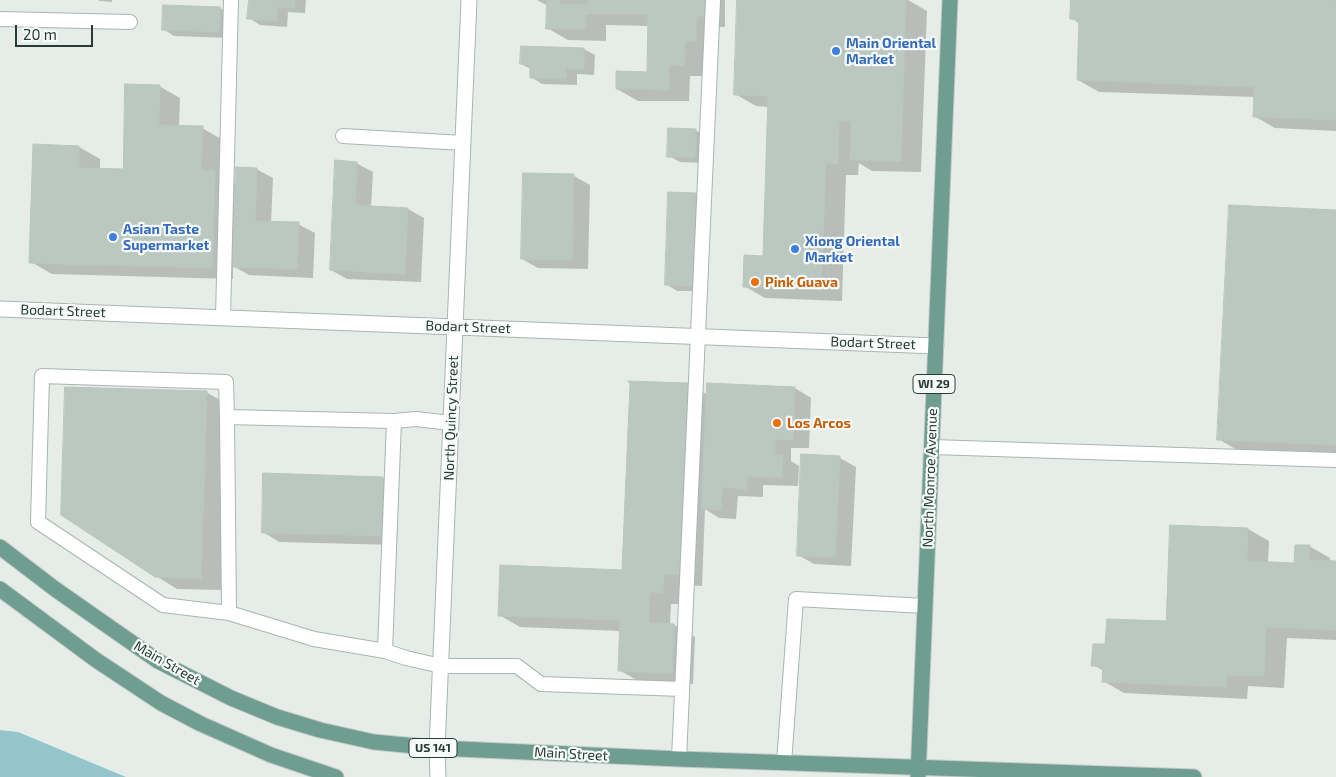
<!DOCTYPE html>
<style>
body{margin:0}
#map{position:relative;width:1336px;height:777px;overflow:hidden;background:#e6ede9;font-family:"Exo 2",sans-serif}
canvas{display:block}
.scale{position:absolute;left:15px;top:25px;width:78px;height:22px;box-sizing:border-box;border:2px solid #263d36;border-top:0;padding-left:6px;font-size:15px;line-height:18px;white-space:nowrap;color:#263d36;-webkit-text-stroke:4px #f6faf8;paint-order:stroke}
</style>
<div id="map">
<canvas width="1336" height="777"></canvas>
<div class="scale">20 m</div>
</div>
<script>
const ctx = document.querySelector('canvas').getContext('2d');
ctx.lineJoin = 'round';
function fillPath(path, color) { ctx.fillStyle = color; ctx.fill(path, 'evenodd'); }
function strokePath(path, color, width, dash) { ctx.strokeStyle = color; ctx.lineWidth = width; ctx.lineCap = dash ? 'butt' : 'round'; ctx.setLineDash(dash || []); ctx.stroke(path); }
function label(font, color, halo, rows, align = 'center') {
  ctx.font = font + ' "Exo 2",sans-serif'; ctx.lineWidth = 4.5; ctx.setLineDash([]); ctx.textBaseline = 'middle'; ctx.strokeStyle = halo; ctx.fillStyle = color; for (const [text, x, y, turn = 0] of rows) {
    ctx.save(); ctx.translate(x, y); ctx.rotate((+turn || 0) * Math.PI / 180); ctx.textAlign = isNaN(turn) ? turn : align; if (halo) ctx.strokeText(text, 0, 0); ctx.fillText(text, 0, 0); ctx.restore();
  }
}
fillPath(new Path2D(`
 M 0,730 L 18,732 L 126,777 L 0,777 Z`), '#94c5cc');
fillPath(new Path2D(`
 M 98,0 L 112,0 L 112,2 L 100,1 Z
 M 250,0 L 306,0 L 305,13 L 288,12 L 287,27 L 260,25 L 249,18 Z
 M 537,0 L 725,0 L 725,27 L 717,27 L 705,76 L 690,76 L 689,101 L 638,101 L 617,89 L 648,73 L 649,26 L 606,25 L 606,41 L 568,40 L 547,28 L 548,6 Z
 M 739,0 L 908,0 L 927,11 L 921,172 L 872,171 L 859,163 L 858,175 L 846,175 L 842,301 L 765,298 L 744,286 L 764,257 L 769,107 L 756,106 L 735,94 Z
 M 1072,0 L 1336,0 L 1336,131 L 1275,128 L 1254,116 L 1255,97 L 1099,92 L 1078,80 L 1080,24 L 1071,18 Z
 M 220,8 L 231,14 L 230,38 L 174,36 L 163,29 Z
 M 584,49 L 595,55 L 594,75 L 577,74 L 577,85 L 542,84 L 531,77 L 531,69 L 521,64 Z
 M 159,86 L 180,98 L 179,127 L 202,128 L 223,140 L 222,176 L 236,184 L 256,169 L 273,178 L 271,223 L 298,224 L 315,233 L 313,278 L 249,275 L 233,266 L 233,279 L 52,274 L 31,262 L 34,146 L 79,147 L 100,159 L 100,170 L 124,170 Z
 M 695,130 L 706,136 L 705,163 L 680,162 L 669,156 Z
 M 356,163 L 373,172 L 371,207 L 408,209 L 424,218 L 421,282 L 347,279 L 331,270 Z
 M 574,176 L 590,185 L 588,269 L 538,268 L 522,259 Z
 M 669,193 L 696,194 L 707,200 L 704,291 L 677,291 L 666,284 Z
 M 1336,212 L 1336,456 L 1239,451 L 1218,439 Z
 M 688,384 L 708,395 L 795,388 L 811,398 L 809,448 L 791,448 L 791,461 L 799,466 L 798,486 L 763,485 L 763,497 L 738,496 L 736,519 L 719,518 L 705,509 L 702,586 L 684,585 L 683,604 L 671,604 L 670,625 L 674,625 L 695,637 L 693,684 L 640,682 L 619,670 L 621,631 L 520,627 L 499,615 L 623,571 Z
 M 206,392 L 227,404 L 222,590 L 177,589 L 156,576 Z
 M 840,458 L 856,467 L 851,566 L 814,564 L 798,555 Z
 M 382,478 L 399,487 L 397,545 L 279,542 L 263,532 Z
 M 1248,529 L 1269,541 L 1268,563 L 1296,564 L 1309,546 L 1330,558 L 1330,562 L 1336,562 L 1336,640 L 1287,638 L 1284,688 L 1248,686 L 1247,699 L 1124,693 L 1103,681 L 1104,671 L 1093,665 L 1107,646 L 1167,623 Z`), '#0003');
const building = new Path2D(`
 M 249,0 L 295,0 L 294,8 L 278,7 L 276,21 L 247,19 Z
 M 547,0 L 560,0 L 560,4 L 588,4 L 588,0 L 705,0 L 704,16 L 696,16 L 696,41 L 685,41 L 684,65 L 669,65 L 669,90 L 616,89 L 616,71 L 647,72 L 648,14 L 586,14 L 585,29 L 546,29 Z
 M 737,0 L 906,0 L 901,161 L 850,160 L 851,121 L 839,120 L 838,164 L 826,163 L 821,290 L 743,287 L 744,255 L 763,256 L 768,96 L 734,95 Z
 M 1071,0 L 1336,0 L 1336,120 L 1253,117 L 1254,87 L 1077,80 L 1079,20 L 1070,19 Z
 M 163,5 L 220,7 L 219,32 L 162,30 Z
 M 521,46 L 584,48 L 584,69 L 566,69 L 566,79 L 530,78 L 530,65 L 520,64 Z
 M 125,84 L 160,85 L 159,125 L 203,126 L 201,170 L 215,171 L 212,268 L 29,263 L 33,144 L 79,146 L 79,168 L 123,169 Z
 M 668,128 L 696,129 L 695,157 L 667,157 Z
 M 335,160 L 357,162 L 355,205 L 408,208 L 405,274 L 330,270 Z
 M 236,167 L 257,168 L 255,221 L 299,222 L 297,269 L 232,267 Z
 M 523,173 L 574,174 L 572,260 L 521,259 Z
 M 668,192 L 696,193 L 693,286 L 665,285 Z
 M 1229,205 L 1336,210 L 1336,445 L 1217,440 Z
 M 628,381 L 688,383 L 681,575 L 664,574 L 663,593 L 650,592 L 649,623 L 674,624 L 672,673 L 618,671 L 620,620 L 498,616 L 500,565 L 622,570 L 630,384 Z
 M 707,383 L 795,387 L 793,440 L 775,439 L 775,455 L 783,455 L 782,478 L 747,476 L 747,489 L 722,487 L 721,510 L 702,509 Z
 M 65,387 L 207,391 L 201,579 L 155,577 L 61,515 Z
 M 801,454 L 840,456 L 835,557 L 797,556 Z
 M 263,473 L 383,477 L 381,536 L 262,533 Z
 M 1170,525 L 1248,528 L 1247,561 L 1294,563 L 1295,545 L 1310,545 L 1309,560 L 1336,561 L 1336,630 L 1266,627 L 1264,676 L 1227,675 L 1227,687 L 1102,682 L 1103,666 L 1091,666 L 1093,644 L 1105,644 L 1107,619 L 1166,621 Z`);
fillPath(building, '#bbc8c2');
strokePath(building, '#b9c6c0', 1);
const service = new Path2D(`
 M 0,19 L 130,22
 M 343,136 L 463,143
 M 223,317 L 231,0
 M 227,417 L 226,382 L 42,376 L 38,522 L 163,605 L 229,613
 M 451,423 L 416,419 L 394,421 L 227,417 L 229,613 L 314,639 L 385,651 L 406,658 L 441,666 L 517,666 L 541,684 L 682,689
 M 932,447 L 1336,460
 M 385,651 L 394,421
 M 679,759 L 713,0
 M 784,763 L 796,599 L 925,606`);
const minor = new Path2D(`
 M 0,309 L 936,346
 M 438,777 L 437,748 L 469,0`);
const primary = new Path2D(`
 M 0,547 L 55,589 L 158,661 L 231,698 L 277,717 L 320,730 L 374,742 L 437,748 L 679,759 L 1194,777
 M 0,589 L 96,660 L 161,703 L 201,724 L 271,755 L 336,777
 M 918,777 L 950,0`);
strokePath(service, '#a9b5b0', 16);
strokePath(minor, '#a9b5b0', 17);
strokePath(primary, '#c2c9c7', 17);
strokePath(service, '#fff', 14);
strokePath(minor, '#fff', 15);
strokePath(primary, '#6f9e90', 15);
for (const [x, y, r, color] of [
 [836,51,5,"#3f7fe0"],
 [113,237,5,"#3f7fe0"],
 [795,249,5,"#3f7fe0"],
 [755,282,5,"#e8710a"],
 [777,423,5,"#e8710a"]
]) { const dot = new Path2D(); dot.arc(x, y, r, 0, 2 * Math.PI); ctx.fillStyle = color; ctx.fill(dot); strokePath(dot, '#f6faf8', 2); }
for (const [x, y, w] of [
 [934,384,42],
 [433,748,48]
]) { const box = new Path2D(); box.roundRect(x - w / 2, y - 9.5, w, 19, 4); ctx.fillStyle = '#f6faf8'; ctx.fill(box); strokePath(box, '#263d36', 1); }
label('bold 12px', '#263d36', null, [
 ["WI 29",934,384],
 ["US 141",433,748]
]);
label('bold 14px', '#366cbe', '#f6faf8', [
 ["Main Oriental",846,43],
 ["Market",846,59],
 ["Asian Taste",123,229],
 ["Supermarket",123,245],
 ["Xiong Oriental",805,241],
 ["Market",805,257]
], 'left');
label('bold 14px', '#c56008', '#f6faf8', [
 ["Pink Guava",765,282],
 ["Los Arcos",787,423]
], 'left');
label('14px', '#263d36', '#f6faf8', [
 ["Bodart Street",63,311,2],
 ["Bodart Street",468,327,2],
 ["Bodart Street",873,343,2],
 ["North Quincy Street",451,418,-88],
 ["North Monroe Avenue",930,478,-88],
 ["Main Street",167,663,30],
 ["Main Street",571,754,3]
]);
</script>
